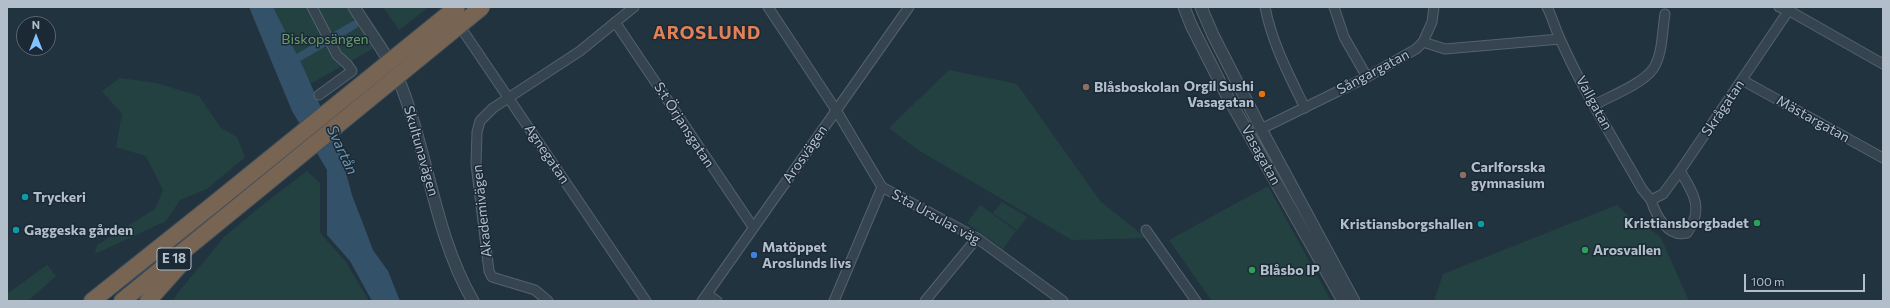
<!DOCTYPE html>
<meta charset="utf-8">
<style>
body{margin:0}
#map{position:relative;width:1890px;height:308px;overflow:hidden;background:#223340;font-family:Commissioner,sans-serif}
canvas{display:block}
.frame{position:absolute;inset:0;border:8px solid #b2bfcb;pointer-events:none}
.north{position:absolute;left:16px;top:16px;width:40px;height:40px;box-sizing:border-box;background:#1b2935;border:1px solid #576571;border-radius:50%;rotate:0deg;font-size:11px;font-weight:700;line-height:16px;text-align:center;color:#b2bfcb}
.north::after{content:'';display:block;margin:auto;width:14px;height:18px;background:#83c3ff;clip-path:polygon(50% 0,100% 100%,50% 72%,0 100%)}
.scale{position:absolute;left:1744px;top:274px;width:121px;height:18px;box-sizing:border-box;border:2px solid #b2bfcb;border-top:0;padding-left:5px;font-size:12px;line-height:14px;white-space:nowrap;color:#b2bfcb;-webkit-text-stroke:3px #1b2935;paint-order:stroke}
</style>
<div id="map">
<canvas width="1890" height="308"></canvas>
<div class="frame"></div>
<div class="north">N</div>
<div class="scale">100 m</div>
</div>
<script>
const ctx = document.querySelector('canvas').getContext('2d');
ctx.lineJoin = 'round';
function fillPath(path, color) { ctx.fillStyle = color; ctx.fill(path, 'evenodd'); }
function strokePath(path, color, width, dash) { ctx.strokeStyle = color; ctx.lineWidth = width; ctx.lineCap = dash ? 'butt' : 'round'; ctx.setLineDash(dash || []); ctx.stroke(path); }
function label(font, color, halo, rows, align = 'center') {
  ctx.font = font + ' Commissioner,sans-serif'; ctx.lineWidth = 3; ctx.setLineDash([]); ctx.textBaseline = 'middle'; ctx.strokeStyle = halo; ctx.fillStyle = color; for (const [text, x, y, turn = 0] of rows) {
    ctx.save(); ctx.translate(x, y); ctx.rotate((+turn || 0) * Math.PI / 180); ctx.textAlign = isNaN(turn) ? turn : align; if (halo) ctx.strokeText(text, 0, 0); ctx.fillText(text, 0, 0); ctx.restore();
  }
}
fillPath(new Path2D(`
 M 273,7 L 348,7 L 374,48 L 310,84 Z
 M 383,7 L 429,7 L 399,30 Z
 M 949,70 L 1017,84 L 1100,201 L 1146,238 L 1072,240 L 918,150 L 889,128 Z
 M 120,78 L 156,83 L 199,96 L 221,128 L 237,137 L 245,157 L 207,189 L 180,200 L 166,221 L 95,254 L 97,245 L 155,209 L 163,190 L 146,156 L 116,147 L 122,114 L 102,91 Z
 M 307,171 L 320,183 L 320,233 L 346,262 L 369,301 L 173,301 L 177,294 L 224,237 L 265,203 Z
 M 1268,186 L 1331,301 L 1212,301 L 1169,240 Z
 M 1002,202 L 1027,217 L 1017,230 L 993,213 Z
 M 980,205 L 1016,231 L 1003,249 L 967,223 Z
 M 1617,205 L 1632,219 L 1660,236 L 1689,301 L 1434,301 L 1443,274 Z
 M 47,265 L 56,276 L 28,301 L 7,301 L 7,294 Z`), '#244141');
fillPath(new Path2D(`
 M 249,7 L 273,7 L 304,69 L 340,151 L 352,195 L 373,250 L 388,271 L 400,301 L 372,301 L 350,261 L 327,235 L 327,170 L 292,111 Z`), '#335169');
strokePath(new Path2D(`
 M 289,63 L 354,25`), '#335169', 8);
const minor = new Path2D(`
 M 312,7 L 337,55 L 347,64 L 352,71 L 319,95
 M 768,7 L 836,110 L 882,187 L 977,238 L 1063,301
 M 1265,7 C 1272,43 1289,75 1305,108
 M 1334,7 L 1344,37 L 1367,77
 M 1547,7 C 1553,19 1555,29 1561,41 C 1583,91 1615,141 1642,189 L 1651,200 L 1663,194 L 1680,171 L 1791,7
 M 1779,7 L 1788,10 L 1883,64
 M 457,22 L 646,301
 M 615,22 L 753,227
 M 1423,42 L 1445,49 L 1560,39
 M 1742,80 L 1883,158
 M 1594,105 C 1611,96 1642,84 1653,69 C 1663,54 1662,31 1665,14
 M 1261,129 L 1367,77 L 1416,49 L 1423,42 L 1432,22 L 1434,7
 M 1651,200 C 1656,216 1668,238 1687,233 C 1704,210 1694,193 1680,171
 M 1146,230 L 1196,301
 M 707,294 L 717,301
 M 548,301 L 535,290 L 492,277 L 489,271 L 476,164 L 477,132 L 480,121 L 493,108 L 580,51 L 634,7
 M 702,301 L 909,7
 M 834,301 L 882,187
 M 925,301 L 977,238`);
const tertiary = new Path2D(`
 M 354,7 C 370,33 391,59 402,88 C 429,158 435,236 473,301
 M 1184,7 L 1191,25 L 1225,92 L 1343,301
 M 1201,7 L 1213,35 L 1261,129 L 1354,301`);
const motorway = new Path2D(`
 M 92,301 L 215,203
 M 122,301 L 225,217
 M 148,301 L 181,264`);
strokePath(minor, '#54626e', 11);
strokePath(tertiary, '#54626e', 13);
strokePath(motorway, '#414f5b', 18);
strokePath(minor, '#364450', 9);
strokePath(tertiary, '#364450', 11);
strokePath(motorway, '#776452', 16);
const motorwayBridge = new Path2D(`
 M 215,203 L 457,7
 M 225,217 L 482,7`);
strokePath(motorwayBridge, '#414f5b', 18, []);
strokePath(motorwayBridge, '#776452', 16);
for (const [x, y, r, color] of [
 [1086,87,4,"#8d6e63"],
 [1262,94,4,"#e8710a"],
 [1463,175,4,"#8d6e63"],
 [25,197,4,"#0f9aa8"],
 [1757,223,4,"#2e9e5b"],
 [1481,224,4,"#0f9aa8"],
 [16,230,4,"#0f9aa8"],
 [1585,250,4,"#2e9e5b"],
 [754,255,4,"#3f7fe0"],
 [1252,270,4,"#2e9e5b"]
]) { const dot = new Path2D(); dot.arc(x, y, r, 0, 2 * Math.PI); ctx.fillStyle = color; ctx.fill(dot); strokePath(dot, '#1b2935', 1.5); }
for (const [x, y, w] of [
 [174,259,34]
]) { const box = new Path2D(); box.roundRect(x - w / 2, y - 11, w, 22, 3); ctx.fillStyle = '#1b2935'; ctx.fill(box); strokePath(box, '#b2bfcb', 1); }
label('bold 13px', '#b2bfcb', null, [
 ["E 18",174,259]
]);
label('14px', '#669e6c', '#1b2935', [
 ["Biskopsängen",325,39]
]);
label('14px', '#b2bfcb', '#1b2935', [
 ["Sångargatan",1373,72,-28],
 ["Vallgatan",1594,103,61],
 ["Skrågatan",1723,108,-56],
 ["Mästargatan",1813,119,29],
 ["S:t Örjansgatan",684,125,57],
 ["Skultunavägen",421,151,74],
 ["Agnegatan",547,154,56],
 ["Arosvägen",805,154,-55],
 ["Vasagatan",1261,155,61],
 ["Akademivägen",482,211,-96],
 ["S:ta Ursulas väg",936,217,29]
]);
label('bold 14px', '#b2bfcb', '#1b2935', [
 ["Orgil Sushi",1254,86,"right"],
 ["Vasagatan",1254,102,"right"],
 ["Blåsboskolan",1094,87],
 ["Carlforsska",1471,167],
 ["gymnasium",1471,183],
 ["Tryckeri",33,197],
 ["Kristiansborgbadet",1749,223,"right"],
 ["Kristiansborgshallen",1473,224,"right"],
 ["Gaggeska gården",24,230],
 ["Matöppet",762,247],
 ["Aroslunds livs",762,263],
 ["Arosvallen",1593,250],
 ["Blåsbo IP",1260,270]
], 'left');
label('italic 15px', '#6f95b1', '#1b2935', [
 ["Svartån",342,150,65]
]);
ctx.letterSpacing = '1px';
label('bold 18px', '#e08158', '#1b2935', [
 ["AROSLUND",707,33]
]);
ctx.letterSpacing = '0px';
</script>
